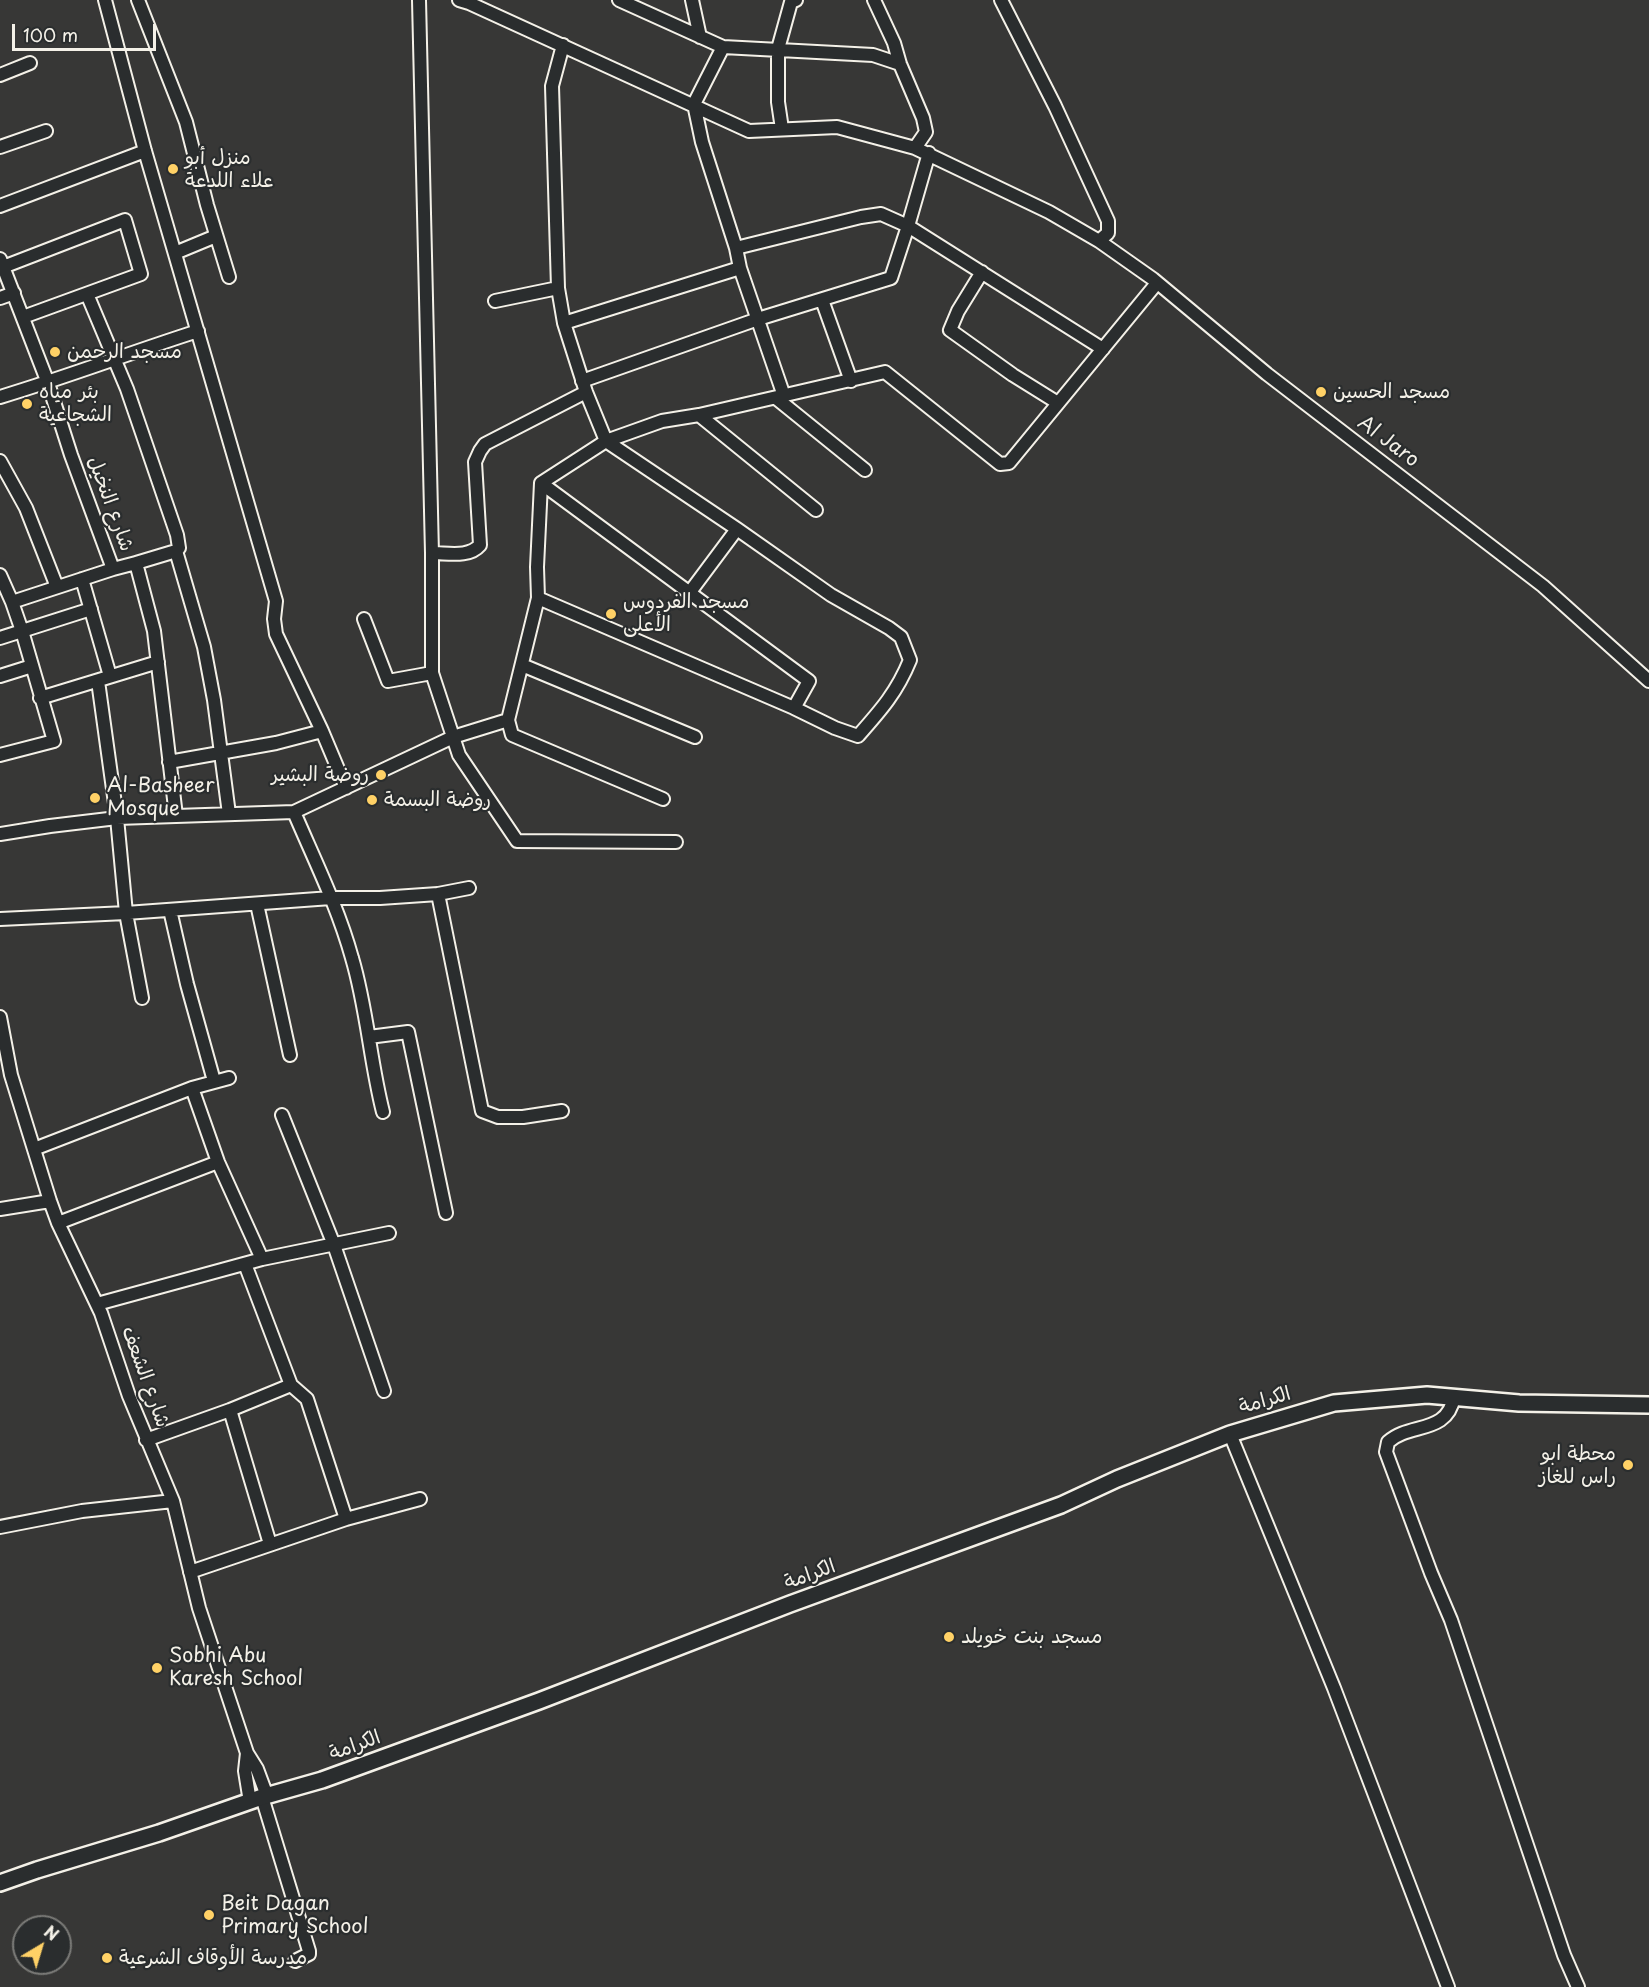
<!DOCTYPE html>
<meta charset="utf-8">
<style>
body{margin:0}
#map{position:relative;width:1649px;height:1987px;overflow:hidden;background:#373736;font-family:"Playpen Sans",sans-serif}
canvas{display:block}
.north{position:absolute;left:12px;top:1915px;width:60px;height:60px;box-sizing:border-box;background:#2a2d2e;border:2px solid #7b7b78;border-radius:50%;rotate:38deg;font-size:16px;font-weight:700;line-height:24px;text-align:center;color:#f4f1e8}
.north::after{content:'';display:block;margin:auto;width:21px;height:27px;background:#ffd166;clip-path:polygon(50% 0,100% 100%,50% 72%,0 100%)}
.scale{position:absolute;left:12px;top:24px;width:144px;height:27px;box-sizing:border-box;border:3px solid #f4f1e8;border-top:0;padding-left:8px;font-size:18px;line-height:21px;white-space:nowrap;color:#f4f1e8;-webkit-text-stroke:4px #2a2d2e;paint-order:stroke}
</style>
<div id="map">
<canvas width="1649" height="1987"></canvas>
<div class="north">N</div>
<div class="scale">100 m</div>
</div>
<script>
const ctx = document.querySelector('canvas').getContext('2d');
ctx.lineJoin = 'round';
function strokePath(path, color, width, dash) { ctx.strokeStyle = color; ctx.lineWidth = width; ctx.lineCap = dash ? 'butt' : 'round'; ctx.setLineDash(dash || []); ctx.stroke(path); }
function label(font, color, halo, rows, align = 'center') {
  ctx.font = font + ' "Playpen Sans","Playpen Sans Arabic",sans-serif'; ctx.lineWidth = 4.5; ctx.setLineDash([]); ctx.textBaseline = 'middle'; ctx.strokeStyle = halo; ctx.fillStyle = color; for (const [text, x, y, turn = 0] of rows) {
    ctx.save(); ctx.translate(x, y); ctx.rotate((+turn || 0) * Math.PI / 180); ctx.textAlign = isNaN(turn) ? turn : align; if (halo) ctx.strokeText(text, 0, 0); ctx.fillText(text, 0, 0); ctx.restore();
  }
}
const minor = new Path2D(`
 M 105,0 L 145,151 L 276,601 L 274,619 L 276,634 L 322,731 L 346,788
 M 138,0 L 186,122 L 207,205 L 229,277
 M 419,0 L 432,553 L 432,673 L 459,755 L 517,841 L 676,842
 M 459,0 L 469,3 L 749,131 L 837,127 L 915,148 L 1049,212 L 1099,241 L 1153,279 L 1267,374 L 1543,586 L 1649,681
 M 619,0 L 723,47 L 694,104 L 702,142 L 736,248 L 740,268 L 784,396
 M 692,0 L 700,37
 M 874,0 L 894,43 L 900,64 L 923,118 L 926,132 L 915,148
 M 1001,0 L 1055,106 L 1108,221 L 1108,233 L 1099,241
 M 563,45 L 552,86 L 558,288 L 564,323 L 586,392 L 606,441 L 737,529 L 831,595 L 889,628 L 901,637 L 910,660 C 897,692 881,710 858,736 L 835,728 L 794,708
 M 723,47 L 873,55 L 900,64
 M 0,75 L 30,63
 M 782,129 L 778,102 L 778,49 L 791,2 L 796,0
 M 0,147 L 46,131
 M 0,206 L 145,151
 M 736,248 L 861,217 L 881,214 L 908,226 L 1103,349
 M 175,253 L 216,236
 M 0,259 L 48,383 L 71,455 L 113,569 L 136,563 L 154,631 L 176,816
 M 3,267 L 125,220 L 141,274 L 23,317
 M 982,272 L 958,311 L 950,330 L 1013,375 L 1058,403
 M 87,294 L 127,389 L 177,535 L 179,548 L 176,551 L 204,647 L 214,700 L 229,814
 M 0,298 L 14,293
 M 822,300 L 851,381
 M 495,301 L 558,288
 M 564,323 L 740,268
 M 582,381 L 758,319 L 891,278 L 908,226 L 929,153
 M 0,397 C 67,377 132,352 198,331
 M 776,398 L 865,470
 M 699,415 L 816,510
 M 0,461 L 26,508 L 57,587
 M 432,553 C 448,553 469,558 480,545 L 475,462 L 480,451 L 485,444 L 586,392
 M 136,563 L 176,551
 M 0,575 L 12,602 L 22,631 L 54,741 L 0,755
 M 82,579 L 110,676
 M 690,592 L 737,529
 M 538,598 L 794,708 L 809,681 L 541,483
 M 12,602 L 113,569
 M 364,619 L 388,681 L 432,673
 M 0,638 L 91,609
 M 522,665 L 695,737
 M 0,676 L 32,666
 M 98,681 L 117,818 L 126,913 L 142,998
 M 40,698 L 158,662
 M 169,762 L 276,743 L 322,731
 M 663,799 L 512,735 L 508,720 L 538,598 L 537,567 L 541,483 L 606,441 L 662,421 L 699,415 L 885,372 L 1000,464 L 1009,463 L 1157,283
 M 294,812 C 314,859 338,907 352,958 C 367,1008 370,1061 383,1112
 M 0,834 L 50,826 L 117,818 L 294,812 L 453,737 L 508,720
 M 438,894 L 482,1111 L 498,1117 L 523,1117 L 562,1111
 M 257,904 L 290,1055
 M 170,910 L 187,984 L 214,1081
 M 0,919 L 126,913 L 331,898 L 380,898 L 438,894 L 469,888
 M 0,1017 L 11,1075 L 50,1201 L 58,1223 L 101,1313 L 129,1396 L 173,1501 L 199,1608 L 247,1753
 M 369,1037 L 408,1032 L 446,1213
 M 192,1088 L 218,1162 L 262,1259
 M 282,1115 L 334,1245 L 384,1391
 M 34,1149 L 192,1088 L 229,1078
 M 0,1209 L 50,1201
 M 58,1223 L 218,1162
 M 245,1264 L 291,1385 L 307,1399 L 346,1519 L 420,1499
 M 97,1304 L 262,1259 L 389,1233
 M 1454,1397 C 1447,1435 1410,1422 1388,1442 L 1386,1452 L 1431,1573 L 1451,1620 L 1564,1955 L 1578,1987
 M 230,1410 L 270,1544
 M 1230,1434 L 1334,1688 L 1448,1987
 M 146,1440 L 230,1410 L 291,1385
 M 0,1527 L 82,1511 L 173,1501
 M 190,1572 L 346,1519
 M 262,1797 L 309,1951 L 309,1954 L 295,1961
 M 250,1802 L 245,1771 L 247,1753 L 257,1769 L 267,1796`);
const major = new Path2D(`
 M 0,1883 L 37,1870 L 159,1833 L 262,1797 L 322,1780 L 539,1701 L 790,1604 L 1061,1505 L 1117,1479 L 1230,1434 L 1334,1403 L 1427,1395 L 1519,1403 L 1649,1405`);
strokePath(minor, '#f4f1e8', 16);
strokePath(major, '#f4f1e8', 20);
strokePath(minor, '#2a2d2e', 12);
strokePath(major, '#2a2d2e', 15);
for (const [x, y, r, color] of [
 [173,169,6,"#ffd166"],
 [55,352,6,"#ffd166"],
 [1321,392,6,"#ffd166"],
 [27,404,6,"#ffd166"],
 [611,614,6,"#ffd166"],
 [381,775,6,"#ffd166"],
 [95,798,6,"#ffd166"],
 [372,800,6,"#ffd166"],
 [1628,1465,6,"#ffd166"],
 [949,1637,6,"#ffd166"],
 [157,1668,6,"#ffd166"],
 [209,1915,6,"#ffd166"],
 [107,1958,6,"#ffd166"]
]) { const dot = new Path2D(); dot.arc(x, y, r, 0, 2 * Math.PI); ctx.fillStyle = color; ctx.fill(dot); strokePath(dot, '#2a2d2e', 2); }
label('20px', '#f4f1e8', '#2a2d2e', [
 ["منزل أبو",185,158],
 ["علاء اللدعة",185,181],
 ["مسجد الرحمن",67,352],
 ["بئر مياه",39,392],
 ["الشجاعية",39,415],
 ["مسجد الحسين",1333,392],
 ["مسجد الفردوس",623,602],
 ["الأعلى",623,625],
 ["روضة البشير",369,775,"right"],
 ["Al-Basheer",107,786],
 ["Mosque",107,809],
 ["روضة البسمة",384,800],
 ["محطة ابو",1616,1454,"right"],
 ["راس للغاز",1616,1477,"right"],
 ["مسجد بنت خويلد",961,1637],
 ["Sobhi Abu",169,1656],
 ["Karesh School",169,1679],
 ["Beit Dagan",221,1904],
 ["Primary School",221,1927],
 ["مدرسة الأوقاف الشرعية",119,1958]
], 'left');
label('20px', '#f4f1e8', '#2a2d2e', [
 ["Al Jaro",1388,442,37],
 ["شارع النخيل",110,504,70],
 ["شارع الشعف",145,1377,70],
 ["الكرامة",1265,1401,-16],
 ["الكرامة",810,1575,-20],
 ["الكرامة",355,1746,-20]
]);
</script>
